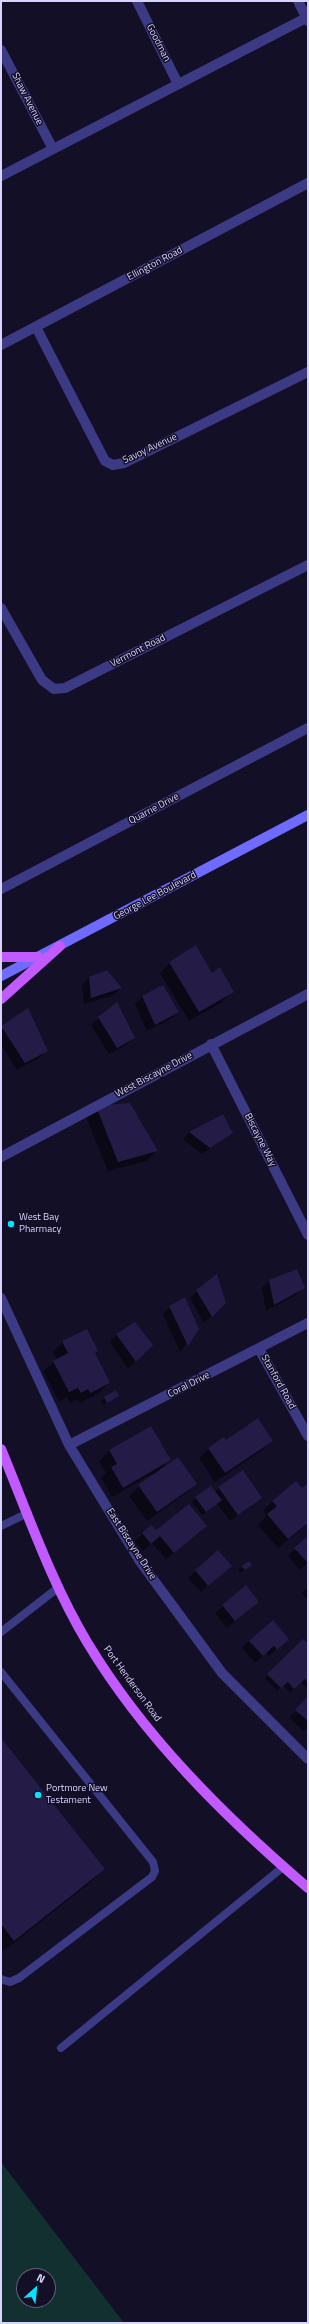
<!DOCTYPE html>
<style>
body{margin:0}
#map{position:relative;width:309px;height:2324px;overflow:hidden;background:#130f26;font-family:"Titillium Web",sans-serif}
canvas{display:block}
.frame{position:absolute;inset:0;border:2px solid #d9d4ff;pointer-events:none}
.north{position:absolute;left:16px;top:2268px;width:40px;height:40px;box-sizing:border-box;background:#130f26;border:1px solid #625e7d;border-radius:50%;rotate:27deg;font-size:11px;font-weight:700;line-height:16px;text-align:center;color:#d9d4ff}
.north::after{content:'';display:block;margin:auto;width:14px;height:18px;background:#00e5ff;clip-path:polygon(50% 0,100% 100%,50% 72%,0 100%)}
</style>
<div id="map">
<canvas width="309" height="2324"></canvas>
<div class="frame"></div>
<div class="north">N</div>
</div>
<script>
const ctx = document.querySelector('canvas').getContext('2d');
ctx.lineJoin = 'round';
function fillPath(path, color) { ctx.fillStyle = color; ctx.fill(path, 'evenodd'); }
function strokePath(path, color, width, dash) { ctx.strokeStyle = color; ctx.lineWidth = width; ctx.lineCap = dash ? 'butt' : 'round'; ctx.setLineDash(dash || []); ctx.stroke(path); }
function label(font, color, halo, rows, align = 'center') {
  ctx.font = font + ' "Titillium Web",sans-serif'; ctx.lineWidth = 3; ctx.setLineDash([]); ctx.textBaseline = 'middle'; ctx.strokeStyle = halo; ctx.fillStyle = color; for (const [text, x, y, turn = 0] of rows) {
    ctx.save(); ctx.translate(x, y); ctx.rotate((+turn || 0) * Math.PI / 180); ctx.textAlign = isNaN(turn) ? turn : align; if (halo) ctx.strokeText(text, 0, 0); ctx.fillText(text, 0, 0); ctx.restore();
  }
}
fillPath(new Path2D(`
 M 1,2162 L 124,2323 L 1,2323 ZM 24,2276 L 48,2276 L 48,2300 L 24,2300 Z`), '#12302f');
fillPath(new Path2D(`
 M 170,963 L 232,992 L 222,1002 L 189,1021 L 160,973 Z
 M 89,978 L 121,988 L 114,995 L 84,1004 L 82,985 Z
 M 142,997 L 178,1012 L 171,1019 L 147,1031 L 135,1004 Z
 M 28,1010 L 46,1051 L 39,1058 L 17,1070 L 1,1044 L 1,1027 Z
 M 99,1018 L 133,1038 L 126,1045 L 109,1054 L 91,1025 Z
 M 96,1107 L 157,1151 L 147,1161 L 108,1171 L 86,1117 Z
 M 190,1132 L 232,1132 L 202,1154 L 183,1139 Z
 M 269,1281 L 303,1288 L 296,1295 L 266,1311 L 262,1288 Z
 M 197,1291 L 225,1303 L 204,1323 L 190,1298 Z
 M 170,1307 L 198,1329 L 180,1352 L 163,1314 Z
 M 117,1334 L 151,1345 L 128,1369 L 110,1342 Z
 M 63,1342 L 94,1354 L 109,1383 L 99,1393 L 80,1403 L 78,1399 L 70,1403 L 67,1397 L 59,1402 L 43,1371 L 57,1360 L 53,1352 Z
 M 118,1395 L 103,1405 L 101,1401 L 105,1398 Z
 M 150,1428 L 169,1460 L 160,1470 L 196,1484 L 186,1493 L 147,1521 L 129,1496 L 155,1472 L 112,1497 L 101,1478 L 106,1473 L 99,1461 L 109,1451 Z
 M 272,1440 L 262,1450 L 215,1482 L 199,1458 L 209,1448 L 225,1442 Z
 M 308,1484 L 308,1524 L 278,1548 L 258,1525 L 267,1516 L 263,1511 L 273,1501 L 302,1489 Z
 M 219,1488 L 261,1498 L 230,1521 L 217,1503 L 202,1515 L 192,1502 L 196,1498 L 215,1492 Z
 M 151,1526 L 156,1532 L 198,1533 L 166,1559 L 152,1543 L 143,1551 L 135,1541 Z
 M 308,1537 L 308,1563 L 300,1570 L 288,1556 Z
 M 218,1552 L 223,1573 L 201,1592 L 188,1578 Z
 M 242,1567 L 247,1568 L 240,1573 L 238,1570 Z
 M 246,1587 L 258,1602 L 227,1628 L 215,1613 Z
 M 308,1587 L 308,1600 L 302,1593 Z
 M 249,1641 L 281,1646 L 269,1656 L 266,1653 L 255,1663 L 242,1648 Z
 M 303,1641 L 308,1646 L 308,1689 L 300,1682 L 290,1692 L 283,1685 L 277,1691 L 265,1678 Z
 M 308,1697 L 308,1727 L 304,1731 L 289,1718 Z
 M 1,1740 L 104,1869 L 92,1881 L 2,1952 Z`), '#0007');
fillPath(new Path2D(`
 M 196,945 L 212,973 L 220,967 L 234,992 L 199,1012 L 169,962 Z
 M 107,970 L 122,988 L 91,998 L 89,977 Z
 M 163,985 L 179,1012 L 155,1025 L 142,996 Z
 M 117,1002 L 135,1038 L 117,1048 L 98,1017 Z
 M 28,1008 L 48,1051 L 25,1063 L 1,1026 Z
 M 130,1103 L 158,1151 L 118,1162 L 96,1106 Z
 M 223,1114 L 233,1133 L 210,1148 L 189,1132 Z
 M 297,1269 L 305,1288 L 274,1305 L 269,1280 Z
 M 217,1274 L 226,1303 L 212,1317 L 196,1290 Z
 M 185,1297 L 199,1329 L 188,1346 L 169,1306 Z
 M 135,1322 L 153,1345 L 136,1362 L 116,1334 Z
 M 87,1329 L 98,1351 L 95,1353 L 110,1383 L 90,1393 L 88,1389 L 81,1393 L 78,1388 L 69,1392 L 53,1361 L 68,1353 L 62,1341 Z
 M 116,1390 L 119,1396 L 107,1403 L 104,1397 Z
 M 258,1418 L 273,1441 L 225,1473 L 208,1448 L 224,1437 L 226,1440 Z
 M 151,1426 L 171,1460 L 123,1488 L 111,1467 L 117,1464 L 109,1450 Z
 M 178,1457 L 197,1484 L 157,1512 L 138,1485 Z
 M 243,1470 L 262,1498 L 238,1515 L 218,1487 Z
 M 296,1481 L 302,1488 L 308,1483 L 308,1523 L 288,1539 L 267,1514 L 277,1506 L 272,1501 Z
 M 211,1486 L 222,1500 L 206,1512 L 195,1497 Z
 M 189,1504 L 207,1526 L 174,1553 L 160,1536 L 151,1544 L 142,1533 L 151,1525 L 156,1530 Z
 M 308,1536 L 308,1563 L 294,1548 Z
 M 218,1550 L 232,1566 L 208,1586 L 195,1570 Z
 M 249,1561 L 252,1565 L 245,1570 L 241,1566 Z
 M 246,1585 L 259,1602 L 235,1621 L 222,1605 Z
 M 273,1620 L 289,1639 L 277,1650 L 274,1646 L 263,1656 L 249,1641 Z
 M 303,1639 L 308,1644 L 308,1683 L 305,1679 L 294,1689 L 288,1682 L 281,1688 L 267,1674 Z
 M 308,1696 L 308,1721 L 295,1710 Z
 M 1,1738 L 105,1869 L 14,1941 L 1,1924 Z`), '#241b47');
strokePath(new Path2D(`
 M 1,1526 L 28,1513
 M 1,1632 L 59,1587
 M 1,1672 L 153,1862 L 155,1871 L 152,1877 L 19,1978 L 10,1982 L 1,1979
 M 61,2048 L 283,1867`), '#3d3a85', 8);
strokePath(new Path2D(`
 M 137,1 L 178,84
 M 298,1 L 308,21
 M 1,50 L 53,149
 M 1,176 L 306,18
 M 36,327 L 105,461 L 113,465 L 124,463 L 308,372
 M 1,345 L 308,183
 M 1,608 L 42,680 L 54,689 L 65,688 L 308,565
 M 1,889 L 308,728
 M 211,1044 L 308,1235
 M 1,1157 L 308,994
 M 1,1298 L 69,1445 L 139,1560 L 222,1673 L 308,1759
 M 259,1349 L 308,1436
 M 69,1445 L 308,1323`), '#3d3a85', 10);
strokePath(new Path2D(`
 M 1,976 L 308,815`), '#6f6bff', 10);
strokePath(new Path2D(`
 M 1,957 L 38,957
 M 1,999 L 60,946
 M 1,1449 C 28,1514 51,1582 87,1642 C 144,1737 225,1817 308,1888`), '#c25bff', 10);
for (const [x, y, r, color] of [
 [11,1224,4,"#00e5ff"],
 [38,1795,4,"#00e5ff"]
]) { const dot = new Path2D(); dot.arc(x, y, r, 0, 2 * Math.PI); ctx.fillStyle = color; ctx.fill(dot); strokePath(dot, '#130f26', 1.5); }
label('10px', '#d9d4ff', '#130f26', [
 ["Goodman",158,43,63],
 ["Shaw Avenue",27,99,63],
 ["Ellington Road",155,264,-28],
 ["Savoy Avenue",150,449,-25],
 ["Vermont Road",138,651,-27],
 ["Quarrie Drive",154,809,-28],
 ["George Lee Boulevard",155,896,-28],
 ["West Biscayne Drive",154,1075,-28],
 ["Biscayne Way",260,1140,63],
 ["Stanford Road",278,1382,61],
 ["Coral Drive",189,1385,-27],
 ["East Biscayne Drive",131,1544,57],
 ["Port Henderson Road",132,1684,54]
]);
label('10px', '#d9d4ff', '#130f26', [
 ["West Bay",19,1218],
 ["Pharmacy",19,1230],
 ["Portmore New",46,1789],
 ["Testament",46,1801]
], 'left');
</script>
